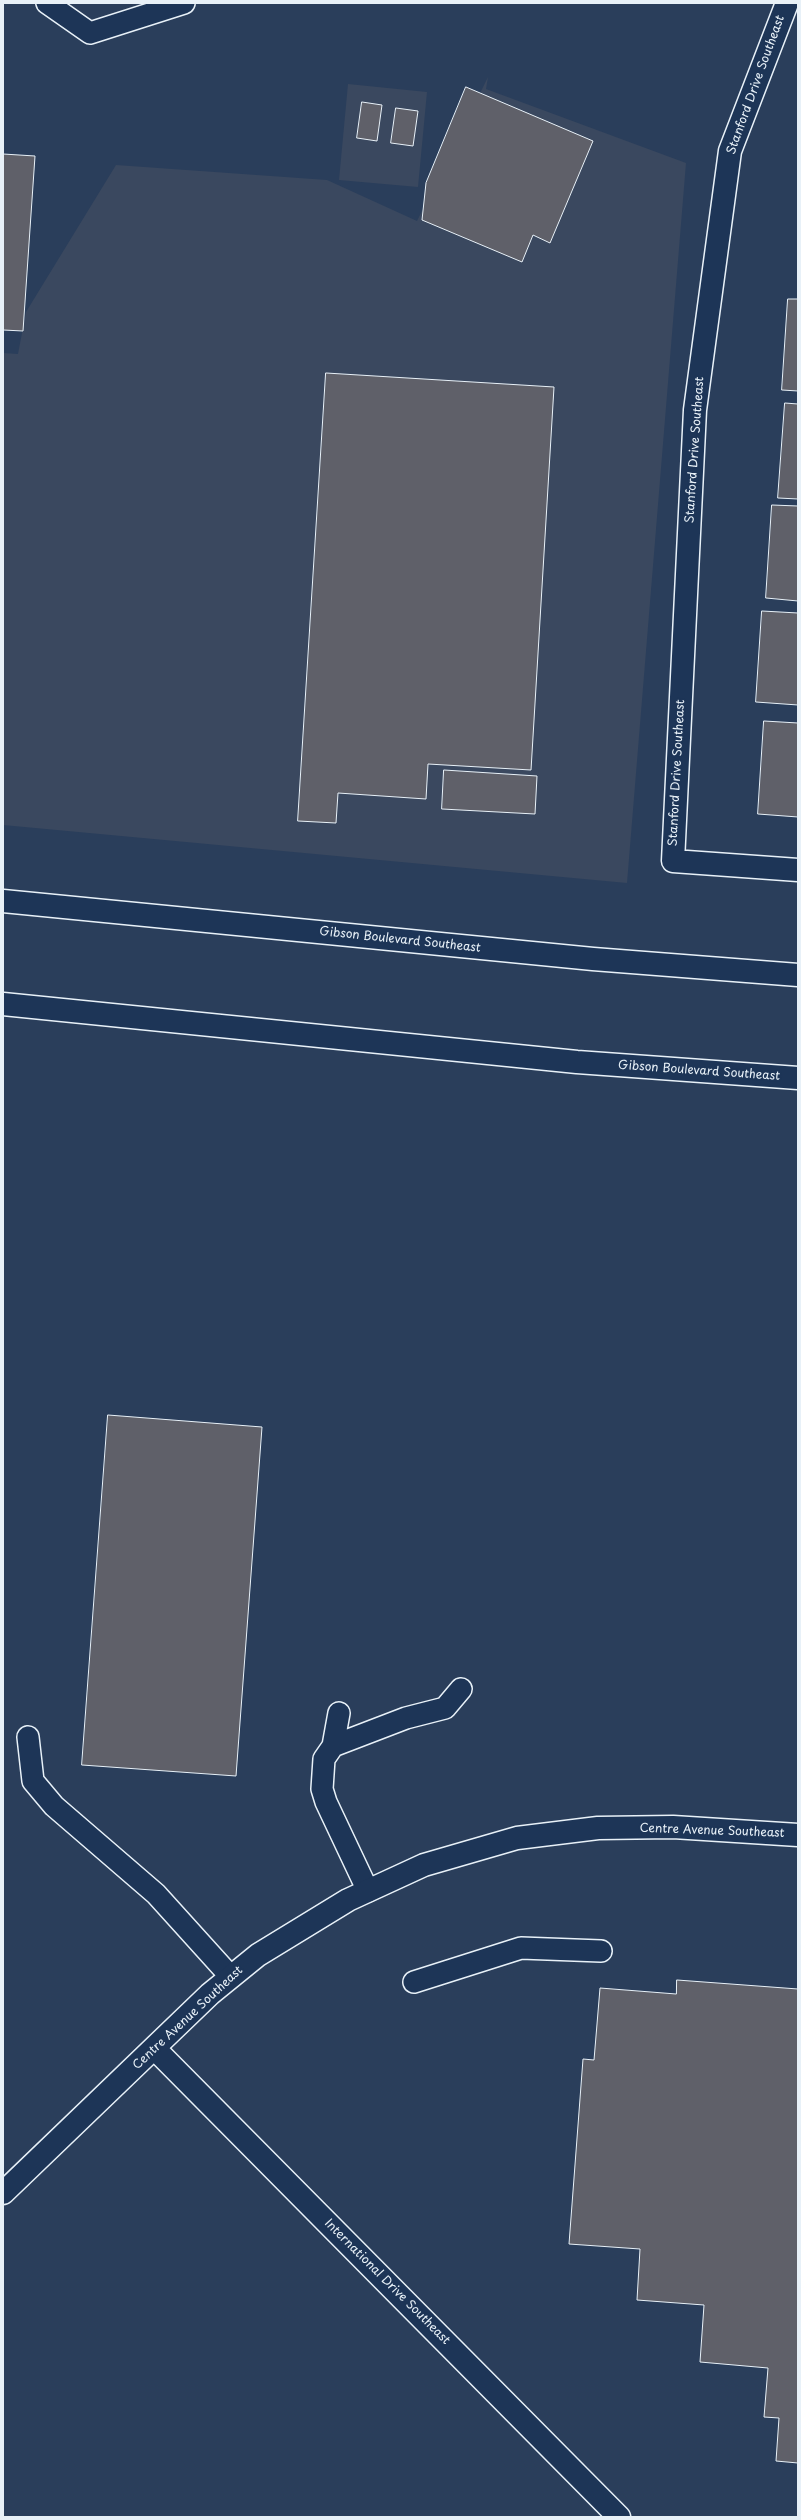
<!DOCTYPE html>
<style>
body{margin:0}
#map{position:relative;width:801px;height:2520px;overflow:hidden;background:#2a3e5b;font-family:"Playpen Sans",sans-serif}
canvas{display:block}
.frame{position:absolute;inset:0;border:4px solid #e8f1f8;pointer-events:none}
</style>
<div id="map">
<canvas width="801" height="2520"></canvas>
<div class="frame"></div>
</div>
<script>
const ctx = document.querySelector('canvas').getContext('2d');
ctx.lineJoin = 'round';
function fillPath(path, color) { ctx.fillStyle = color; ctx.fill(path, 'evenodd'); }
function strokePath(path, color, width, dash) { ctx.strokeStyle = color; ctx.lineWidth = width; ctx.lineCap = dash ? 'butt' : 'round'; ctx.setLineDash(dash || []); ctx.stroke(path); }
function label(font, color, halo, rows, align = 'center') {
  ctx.font = font + ' "Playpen Sans",sans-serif'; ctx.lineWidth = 4; ctx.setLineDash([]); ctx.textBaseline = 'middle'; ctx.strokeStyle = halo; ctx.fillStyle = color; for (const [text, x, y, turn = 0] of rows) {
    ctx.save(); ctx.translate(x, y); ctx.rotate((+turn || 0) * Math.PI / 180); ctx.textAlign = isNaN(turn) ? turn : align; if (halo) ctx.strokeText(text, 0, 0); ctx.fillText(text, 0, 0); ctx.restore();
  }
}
fillPath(new Path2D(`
 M 488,77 L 486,89 L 686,163 L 627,883 L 3,825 L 3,353 L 18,354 L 26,312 L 116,165 L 327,180 L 417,221 Z
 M 348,84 L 427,92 L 418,187 L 339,180 Z`), '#3a485f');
const building = new Path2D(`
 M 466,87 L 593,141 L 550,243 L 533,235 L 522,262 L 422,220 L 426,183 Z
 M 362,102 L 382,105 L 377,141 L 357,138 Z
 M 396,108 L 418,111 L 413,146 L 391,143 Z
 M 3,154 L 35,156 L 23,331 L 3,330 Z
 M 788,299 L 798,299 L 798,391 L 782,390 Z
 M 326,373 L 554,387 L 531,770 L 428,764 L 426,799 L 338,793 L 336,823 L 298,821 Z
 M 785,403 L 798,404 L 798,499 L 778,498 Z
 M 772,505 L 798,506 L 798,601 L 766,598 Z
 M 762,611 L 798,613 L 798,705 L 756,702 Z
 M 764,721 L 798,723 L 798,817 L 758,814 Z
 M 444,770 L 537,776 L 535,814 L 442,809 Z
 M 108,1415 L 262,1427 L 236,1776 L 82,1765 Z
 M 677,1980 L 798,1989 L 798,2463 L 776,2461 L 779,2418 L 764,2417 L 768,2368 L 700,2362 L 704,2305 L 637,2300 L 640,2249 L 569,2244 L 583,2059 L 594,2060 L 600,1988 L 676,1994 Z`);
fillPath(building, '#5f6069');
strokePath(building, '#e8f1f8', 1);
const service = new Path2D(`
 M 47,3 L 90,33 L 184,3
 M 28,1737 L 33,1781 L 54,1806 L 156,1894 L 231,1977
 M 333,1746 L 339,1713
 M 368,1891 L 326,1802 L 322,1789 L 324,1759 L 333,1746 L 406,1718 L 445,1708 L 461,1689
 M 414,1982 L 521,1948 L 601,1951`);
const minor = new Path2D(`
 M 787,3 L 730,151 L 695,410 L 673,861 L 798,870
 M 154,2048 L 619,2517
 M 3,2193 L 210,1994 L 258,1955 L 348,1900 L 424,1865 L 517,1838 L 598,1828 L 673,1827 L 798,1835`);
const secondary = new Path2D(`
 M 3,901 L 593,959 L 798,975
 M 3,1004 L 577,1062 L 798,1078`);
strokePath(service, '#e8f1f8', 24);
strokePath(minor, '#e8f1f8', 25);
strokePath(secondary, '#e8f1f8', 25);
strokePath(service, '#1d3557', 21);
strokePath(minor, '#1d3557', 22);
strokePath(secondary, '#1d3557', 22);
label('12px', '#e8f1f8', '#1d3557', [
 ["Stanford Drive Southeast",756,85,-70],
 ["Stanford Drive Southeast",695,450,-86],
 ["Stanford Drive Southeast",677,773,-87],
 ["Gibson Boulevard Southeast",400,940,6],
 ["Gibson Boulevard Southeast",699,1071,4],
 ["Centre Avenue Southeast",712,1831,2],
 ["Centre Avenue Southeast",188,2018,-43],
 ["International Drive Southeast",387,2282,45]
]);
</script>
